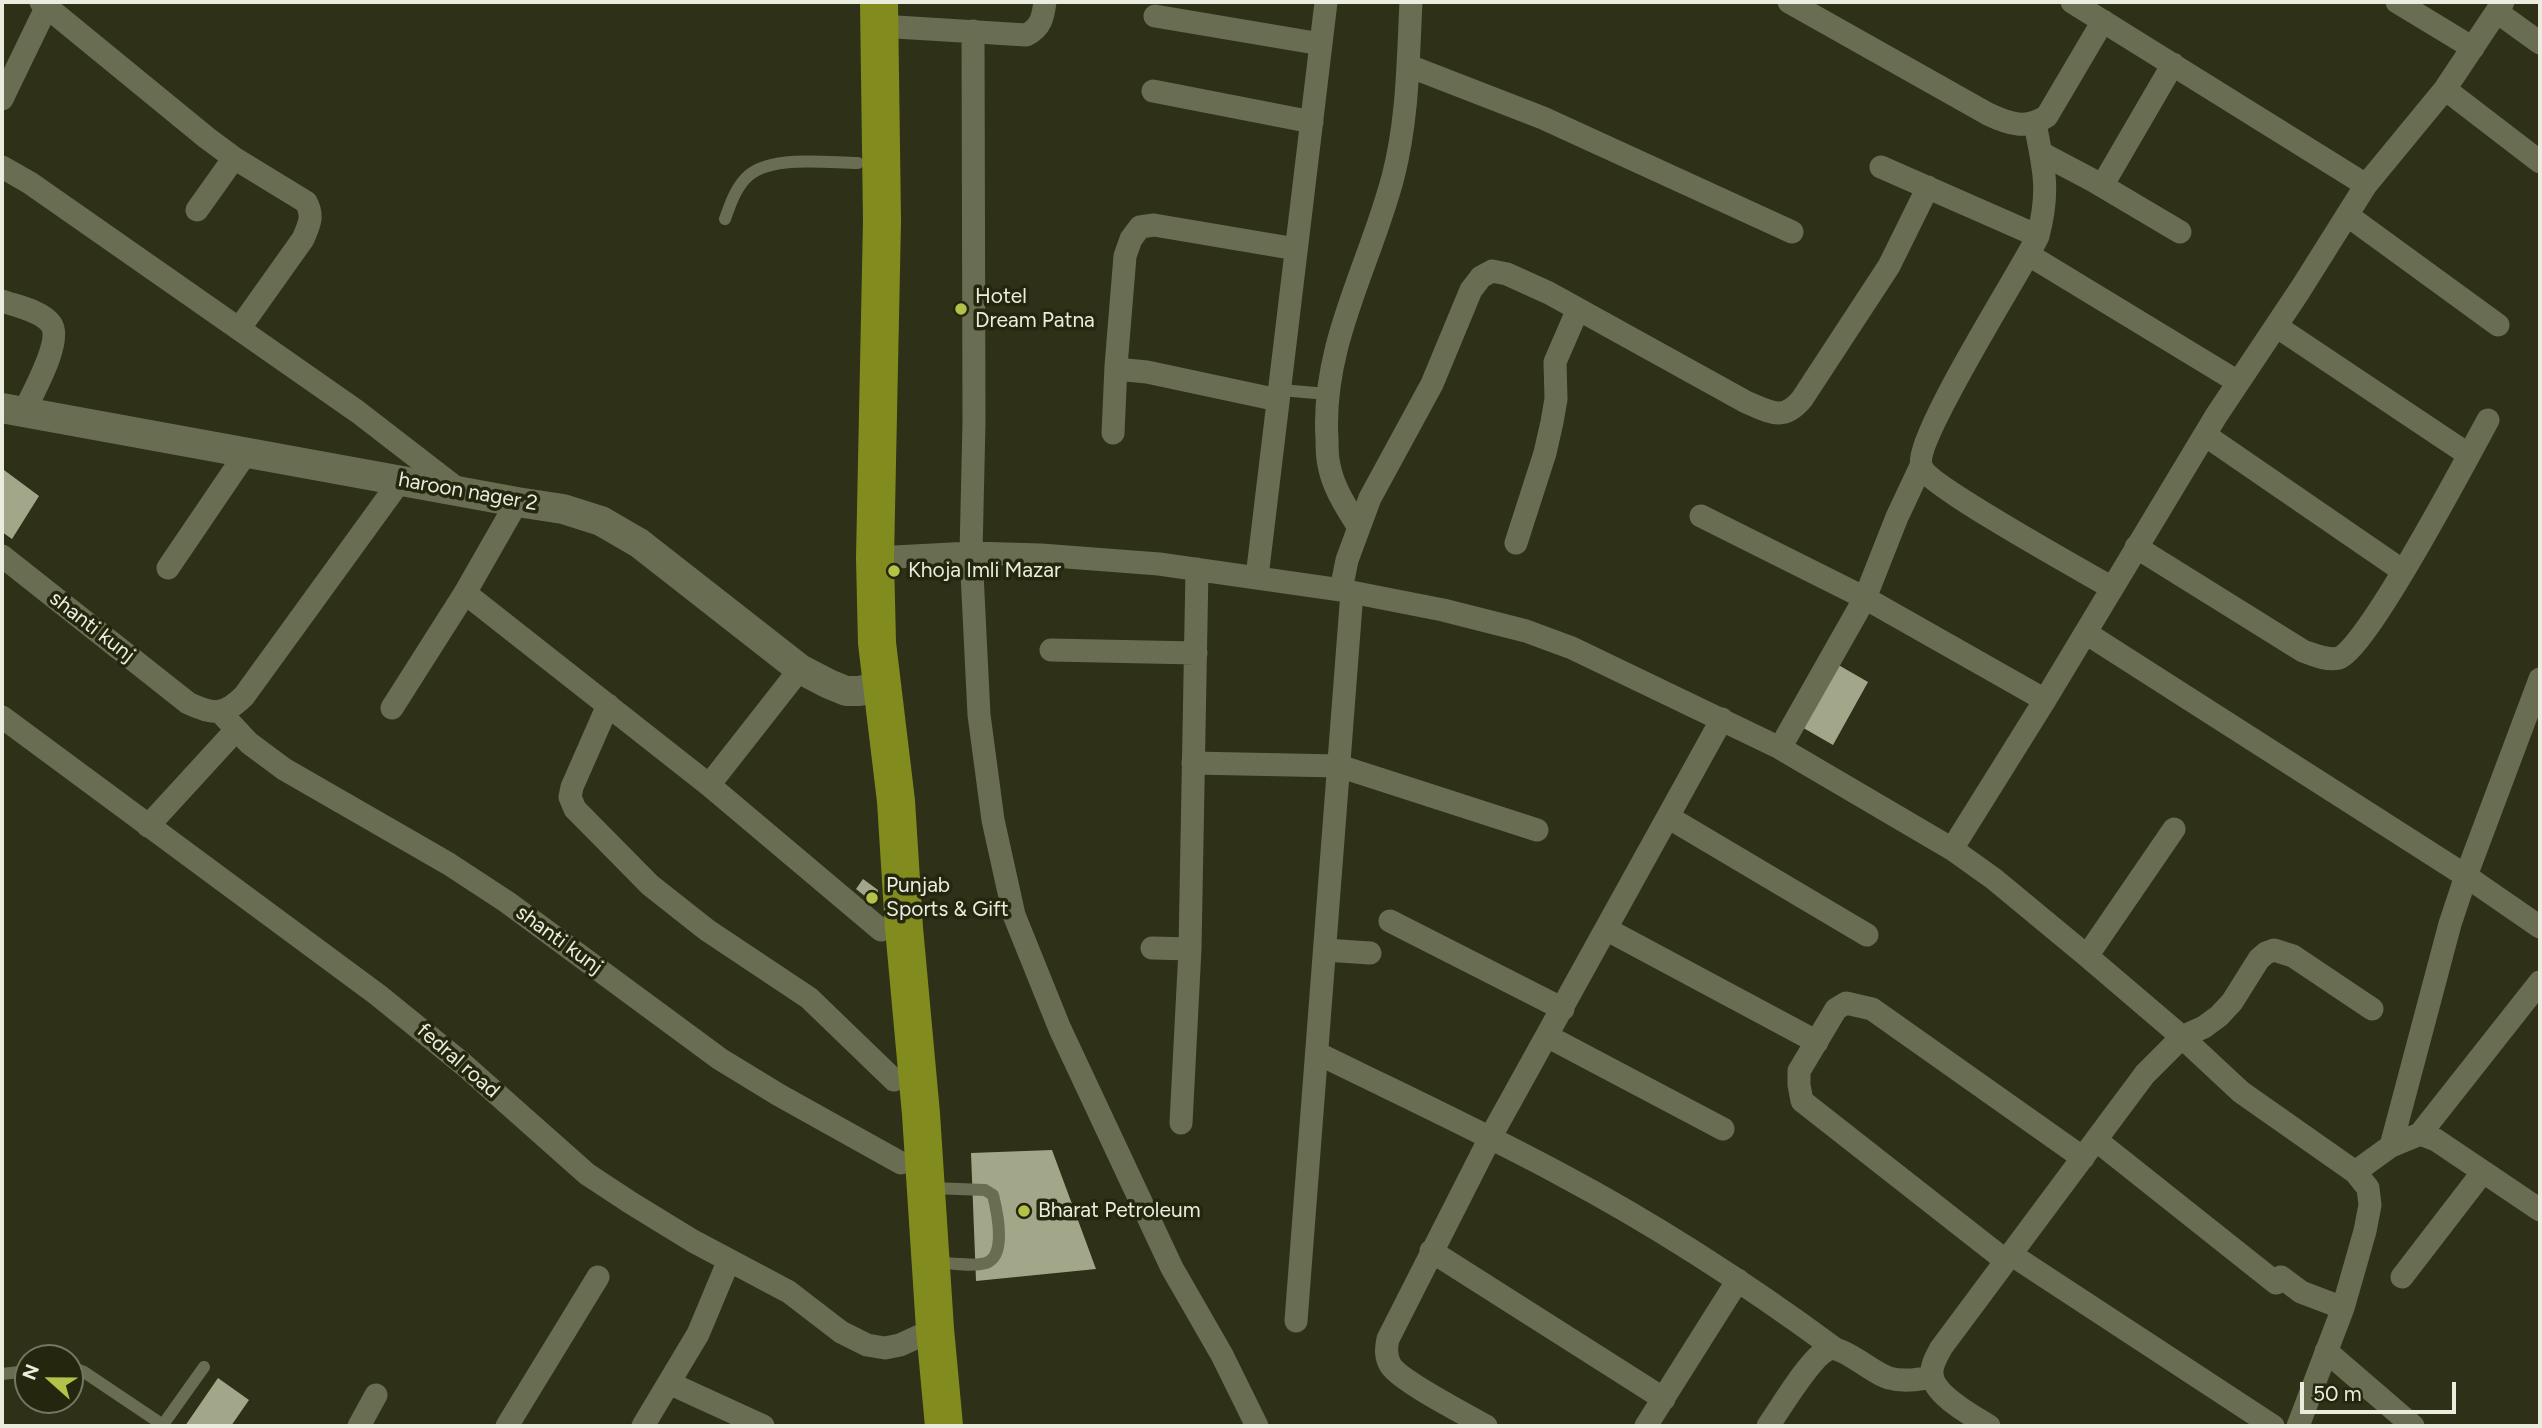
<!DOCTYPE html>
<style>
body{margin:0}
#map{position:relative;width:2542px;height:1428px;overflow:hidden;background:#2e3118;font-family:Figtree,sans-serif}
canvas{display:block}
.frame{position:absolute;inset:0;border:4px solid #eaeddd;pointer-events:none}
.north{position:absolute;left:14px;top:1344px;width:70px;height:70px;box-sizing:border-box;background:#24270e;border:2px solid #737661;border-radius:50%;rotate:291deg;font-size:19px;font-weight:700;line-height:28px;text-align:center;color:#eaeddd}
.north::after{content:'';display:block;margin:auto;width:24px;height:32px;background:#b5c249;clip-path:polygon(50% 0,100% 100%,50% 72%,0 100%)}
.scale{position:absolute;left:2300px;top:1382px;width:156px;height:32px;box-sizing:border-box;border:4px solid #eaeddd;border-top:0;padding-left:9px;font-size:21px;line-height:24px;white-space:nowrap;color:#eaeddd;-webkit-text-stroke:5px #24270e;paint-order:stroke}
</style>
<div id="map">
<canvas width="2542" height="1428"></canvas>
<div class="frame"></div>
<div class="north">N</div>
<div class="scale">50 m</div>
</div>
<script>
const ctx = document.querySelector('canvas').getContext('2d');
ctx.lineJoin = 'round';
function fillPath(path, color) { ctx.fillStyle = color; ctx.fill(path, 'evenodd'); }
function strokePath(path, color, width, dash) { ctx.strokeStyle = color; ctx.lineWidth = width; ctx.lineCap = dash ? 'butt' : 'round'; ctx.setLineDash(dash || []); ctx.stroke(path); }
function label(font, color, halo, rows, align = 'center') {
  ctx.font = font + ' Figtree,sans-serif'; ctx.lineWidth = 7; ctx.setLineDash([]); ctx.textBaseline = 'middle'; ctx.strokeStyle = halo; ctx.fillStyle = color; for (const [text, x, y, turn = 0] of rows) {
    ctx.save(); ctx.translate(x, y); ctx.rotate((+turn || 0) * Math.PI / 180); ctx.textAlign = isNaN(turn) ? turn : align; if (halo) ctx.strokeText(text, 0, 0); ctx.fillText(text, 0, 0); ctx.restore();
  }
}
fillPath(new Path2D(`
 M 4,470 L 39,496 L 12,539 L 2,532 L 2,473 Z
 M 1835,663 L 1868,682 L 1833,745 L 1800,726 Z
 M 863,879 L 878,890 L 876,905 L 856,889 Z
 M 1052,1150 L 1096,1269 L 976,1281 L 971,1153 Z
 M 218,1378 L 249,1400 L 231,1426 L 185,1426 Z`), '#a3a78a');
strokePath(new Path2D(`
 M 725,219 C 730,205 735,190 745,179 C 767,154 827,163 858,163
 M 1280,390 L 1328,394
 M 931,1188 L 985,1190 L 993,1195 C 997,1211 1007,1256 986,1263 C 972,1267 950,1263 935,1262
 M 70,1367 L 84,1372 L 163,1425
 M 2,1374 L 28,1371
 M 162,1426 L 204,1367`), '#696d51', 12);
strokePath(new Path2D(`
 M 41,2 L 207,138 L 234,158 L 306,202 C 314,216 309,225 303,239 L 239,329
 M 1789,2 L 1988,114 C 2009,124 2027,130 2047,116 L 2103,21
 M 2072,2 L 2366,185
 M 2397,2 L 2473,48
 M 2497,12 L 2540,43
 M 1155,16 L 1321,44
 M 880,26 L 1026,35 C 1041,28 1043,17 1045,2
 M 973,31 L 974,422 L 971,553 L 979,715 L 993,820 L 1014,915 L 1060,1029 L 1172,1268 L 1222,1355 L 1257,1426
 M 1409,66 L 1543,118 L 1792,232
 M 2445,89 L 2540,162
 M 1153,91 L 1312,122
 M 2,99 L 47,6
 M 2035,124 C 2044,168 2050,191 2038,236 C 2022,270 1910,443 1922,468 C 1931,487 2083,571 2112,588
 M 2041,153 L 2094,181 L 2180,232
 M 2,167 L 30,183 L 358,412 L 459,490
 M 1881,167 L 2038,236
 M 2102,186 L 2173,64
 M 197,210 L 234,158
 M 2347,215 L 2498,325
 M 2029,255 L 2238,382
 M 2,301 C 16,306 42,311 51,324 C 63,341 32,394 24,412
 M 2276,326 L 2469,455
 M 1278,400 L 1147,372 L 1126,370 L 1116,366 L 1125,256 L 1131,239 L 1140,227 L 1154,225 L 1296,249
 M 1113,433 L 1116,366
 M 2205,435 L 2403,571
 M 1701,516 L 1865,598 L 2045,700
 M 1359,528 C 1347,508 1333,488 1329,465 C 1327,457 1327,447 1327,439 C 1321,345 1370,265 1393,177 C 1408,119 1408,61 1411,2
 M 1516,543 L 1545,453 L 1552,422 L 1556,399 L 1555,362 L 1578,309
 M 2136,547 L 2303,651 C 2314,655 2327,661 2339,658 C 2366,650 2469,455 2488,420
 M 2,556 L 188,703 C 213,715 224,716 244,696 L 400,481
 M 875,558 L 971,553 L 1041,555 L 1159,564 L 1341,590 L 1443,610 L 1526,631 L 1572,648 L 1780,748 L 1952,849 L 1994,879 L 2087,956 L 2182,1037 L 2241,1092 L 2355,1172 L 2368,1188 L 2370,1205 L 2365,1231 L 2343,1308 L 2298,1426
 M 168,568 L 246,453
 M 1257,577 L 1326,2
 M 1341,590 L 1347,560 L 1370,498 L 1432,384 L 1471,290 L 1481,277 L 1492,271 L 1507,274 L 1549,293 L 1746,402 C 1770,412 1783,422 1802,399 L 1889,266 L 1928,187
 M 465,593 L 709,785 L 881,930
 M 2086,633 L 2466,876 L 2540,927
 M 1051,650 L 1196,653
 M 608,705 L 572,787 L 570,797 L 575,809 L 650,885 L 707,930 L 809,998 L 894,1080
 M 392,708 L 465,593 L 517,502
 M 220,712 L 249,743 L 284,769 L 449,864 L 507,902 L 720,1059 L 779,1095 L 901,1163
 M 2,717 L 378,995 L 463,1064 L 587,1174 L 631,1203 L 693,1241 L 789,1292 L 841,1332 L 867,1345 L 885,1348 L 900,1345 L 935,1329
 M 1780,748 L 1865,598 L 1897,517 L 1921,466
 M 1193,763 L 1339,766 L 1537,830
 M 709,785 L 800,669
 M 1668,817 L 1867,935
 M 148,826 L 236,730
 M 1952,849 L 2045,700 L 2216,416 L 2300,290 L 2366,185 L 2445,89 L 2503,2
 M 1390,921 L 1563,1009
 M 1606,929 L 1817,1042
 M 1152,948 L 1190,949
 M 1325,950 L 1370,953
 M 2087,956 L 2174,829
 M 1547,1036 L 1723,1129
 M 1317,1053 C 1398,1093 1480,1131 1560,1174 C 1656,1225 1747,1284 1834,1348
 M 1181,1123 L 1190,949 L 1197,569
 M 2420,1134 L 2540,982
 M 2096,1140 L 2276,1283
 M 2391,1146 L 2450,924 L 2466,876 L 2540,679
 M 2355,1172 L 2391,1146 L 2420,1134 L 2436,1140 L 2540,1210
 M 1431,1251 L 1664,1399
 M 2012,1255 L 2273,1426
 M 2006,1261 L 1802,1101 L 1799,1085 L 1799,1071 L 1836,1009 L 1846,1003 L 1872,1009 L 2083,1158
 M 2281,1277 L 2301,1292 L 2343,1308
 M 2402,1277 L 2482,1173
 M 1296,1321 L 1352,592
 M 2326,1351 L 2413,1426
 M 669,1383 L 763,1426
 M 359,1426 L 376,1395
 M 507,1426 L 598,1277
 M 643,1426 L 698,1334 L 729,1260
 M 1486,1426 C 1465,1414 1402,1382 1391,1366 C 1385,1357 1386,1348 1388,1339 L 1490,1138 L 1722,719
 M 1646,1426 L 1738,1280
 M 1768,1426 C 1780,1409 1810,1358 1827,1350 C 1841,1343 1873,1374 1889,1378 C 1903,1382 1917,1380 1932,1377
 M 1989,1426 C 1973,1416 1933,1395 1932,1374 C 1931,1365 1937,1356 1941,1348 L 2145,1074 L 2182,1037 L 2204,1027 L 2219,1016 L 2232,1002 L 2259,959 L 2266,953 L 2274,950 L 2293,956 L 2372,1009`), '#696d51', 23);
strokePath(new Path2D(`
 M 2,408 L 517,502 L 563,509 L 601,521 L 639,543 L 800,669 L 829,684 L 846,691 L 860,691 L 883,684`), '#696d51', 30);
strokePath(new Path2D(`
 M 879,2 L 882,221 L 875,558 L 877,643 L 896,801 L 904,928 L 921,1114 L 935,1329 L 944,1426`), '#828c1e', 38);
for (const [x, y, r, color] of [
 [961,309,7,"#b5c249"],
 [894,571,7,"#b5c249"],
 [872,898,7,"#b5c249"],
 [1024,1211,7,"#b5c249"]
]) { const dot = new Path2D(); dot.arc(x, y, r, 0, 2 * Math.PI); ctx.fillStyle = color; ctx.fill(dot); strokePath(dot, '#24270e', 2.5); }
label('21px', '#eaeddd', '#24270e', [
 ["Hotel",975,297],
 ["Dream Patna",975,321],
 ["Khoja Imli Mazar",908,571],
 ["Punjab",886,886],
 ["Sports & Gift",886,910],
 ["Bharat Petroleum",1038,1211]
], 'left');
label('21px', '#eaeddd', '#24270e', [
 ["haroon nager 2",468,492,10],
 ["shanti kunj",92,627,38],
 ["shanti kunj",559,940,36],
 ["fedral road",458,1061,41]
]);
</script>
